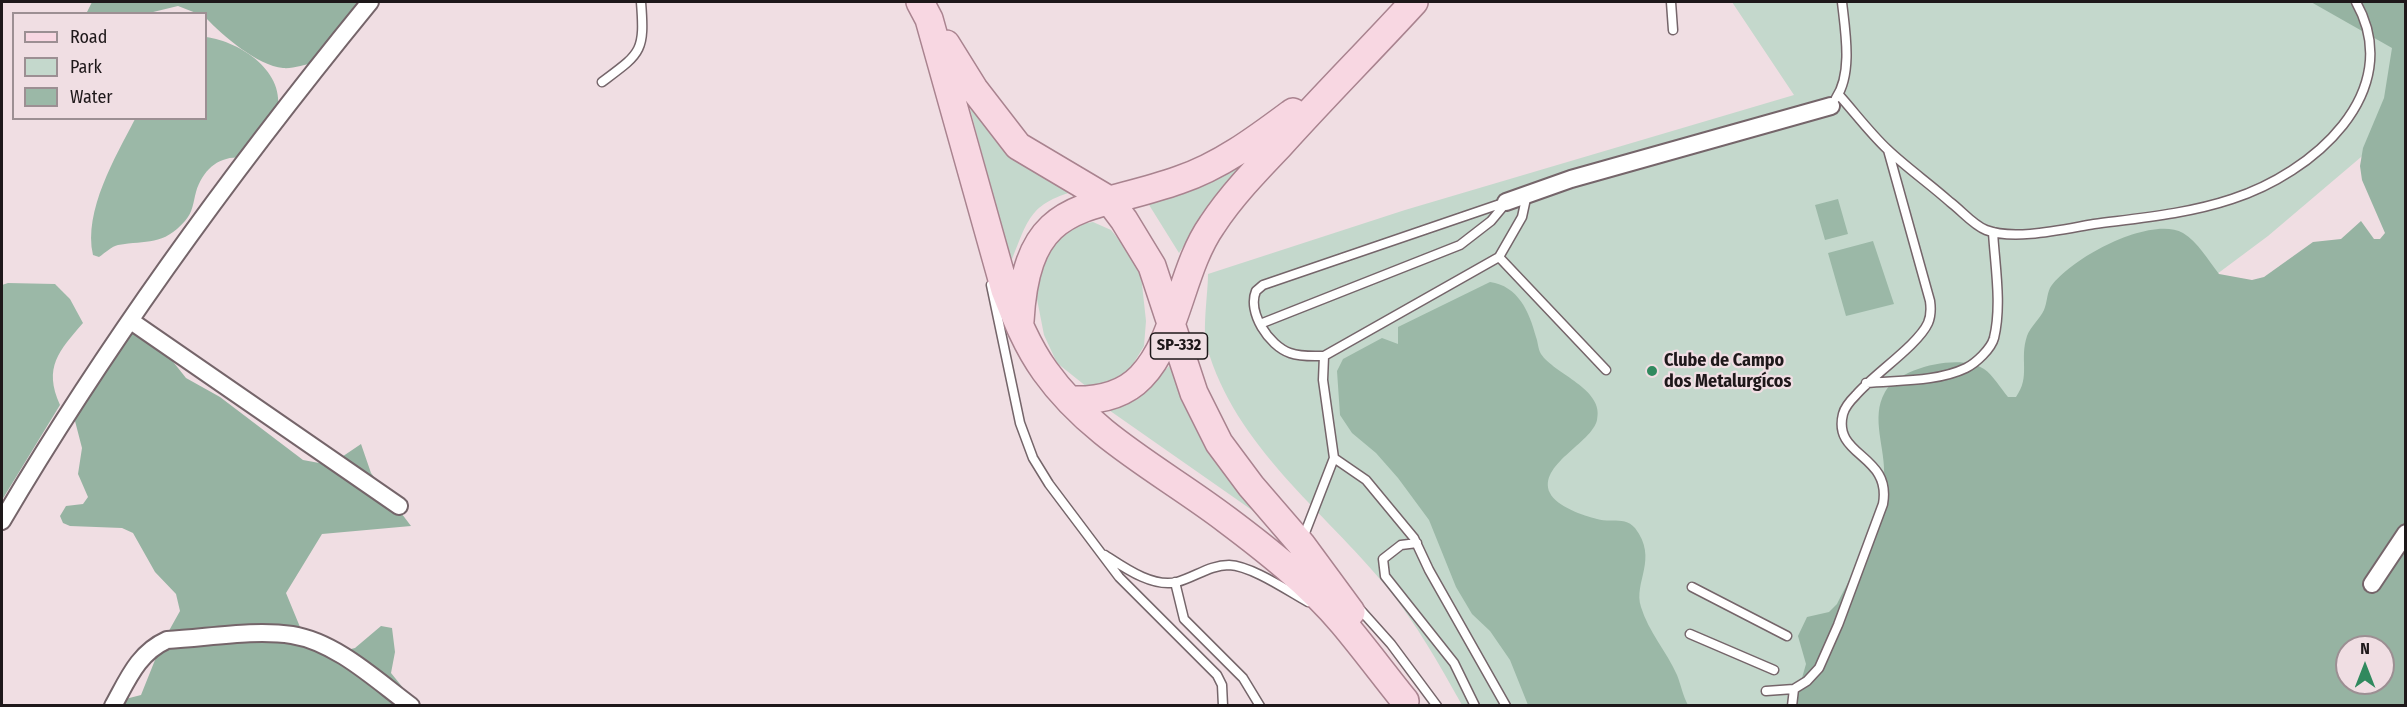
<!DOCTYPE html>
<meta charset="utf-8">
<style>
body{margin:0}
#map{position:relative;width:2407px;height:707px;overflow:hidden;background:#f0dee3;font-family:"Fira Sans Condensed",sans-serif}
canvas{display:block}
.frame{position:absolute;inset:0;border:3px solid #1e181a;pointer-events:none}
.legend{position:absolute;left:12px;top:12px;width:195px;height:108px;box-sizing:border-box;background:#f0dee3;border:2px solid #9c8f93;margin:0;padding:8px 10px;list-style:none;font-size:18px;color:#1e181a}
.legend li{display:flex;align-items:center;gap:12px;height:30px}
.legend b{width:30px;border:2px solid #9c8f93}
.north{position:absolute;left:2335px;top:635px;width:60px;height:60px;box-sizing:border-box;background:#f0dee3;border:2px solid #9c8f93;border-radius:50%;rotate:0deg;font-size:16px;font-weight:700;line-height:24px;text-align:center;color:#1e181a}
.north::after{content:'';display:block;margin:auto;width:21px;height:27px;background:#30895e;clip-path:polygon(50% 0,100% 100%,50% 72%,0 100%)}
</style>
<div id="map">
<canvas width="2407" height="707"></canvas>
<div class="frame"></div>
<ul class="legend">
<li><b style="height:8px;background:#f8d7e2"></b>Road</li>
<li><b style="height:16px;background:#c4d8cc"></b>Park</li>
<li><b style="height:16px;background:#9bb8a7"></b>Water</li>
</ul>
<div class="north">N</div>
</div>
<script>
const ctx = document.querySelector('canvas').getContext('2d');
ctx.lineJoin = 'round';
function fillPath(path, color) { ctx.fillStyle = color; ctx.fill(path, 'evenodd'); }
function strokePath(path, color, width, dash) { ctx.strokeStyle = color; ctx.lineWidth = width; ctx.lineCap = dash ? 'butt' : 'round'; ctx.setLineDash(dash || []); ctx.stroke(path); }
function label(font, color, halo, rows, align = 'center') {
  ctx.font = font + ' "Fira Sans Condensed",sans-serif'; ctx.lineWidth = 4.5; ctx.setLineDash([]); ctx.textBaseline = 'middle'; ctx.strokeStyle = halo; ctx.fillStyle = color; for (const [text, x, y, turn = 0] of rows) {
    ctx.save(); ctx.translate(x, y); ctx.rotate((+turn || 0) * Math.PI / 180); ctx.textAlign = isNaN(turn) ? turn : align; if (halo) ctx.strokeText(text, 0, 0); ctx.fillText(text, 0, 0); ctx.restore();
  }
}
fillPath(new Path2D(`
 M 1732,2 L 2405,2 L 2387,135 L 2268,236 L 1969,459 L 1921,705 L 1462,705 C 1439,664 1416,623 1386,586 C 1323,510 1235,446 1207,347 C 1202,330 1208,294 1208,274 L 1405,210 L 1794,95 Z
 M 965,90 L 1075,191 C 1029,204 1028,220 1011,262 Z
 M 1250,155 L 1213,202 L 1179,253 L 1146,200 Z
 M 1093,222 L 1111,230 L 1140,266 L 1146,321 L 1144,346 L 1124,379 L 1092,391 L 1057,363 L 1044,335 L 1035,289 L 1054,240 L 1074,225 Z
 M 1171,364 L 1181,400 L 1201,435 L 1259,515 L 1106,408 L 1138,399 Z`), '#c4d8cc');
fillPath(new Path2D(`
 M 92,2 L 358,2 L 337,35 L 315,63 C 305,64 293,69 283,68 C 258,66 222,35 206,18 L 206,14 L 196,13 L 178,6 L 149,13 L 86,14 Z
 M 2311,2 L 2405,2 L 2405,705 L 1794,706 L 1806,664 L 1798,636 L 1807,617 L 1829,612 L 1837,604 C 1858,563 1881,524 1884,477 C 1886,449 1870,418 1885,392 C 1899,367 1961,353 1984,369 C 1993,375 2001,389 2008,397 L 2016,397 C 2031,376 2019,360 2027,336 C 2030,327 2040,319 2044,310 C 2047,303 2047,294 2050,288 C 2069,259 2150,215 2183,233 C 2198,242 2208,260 2219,274 L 2252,280 L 2264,277 L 2313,242 L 2341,239 L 2361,221 L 2374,239 L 2380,239 L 2385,233 L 2362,180 L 2360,166 L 2363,148 L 2384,98 L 2392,48 ZM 2347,647 L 2383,647 L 2383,683 L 2347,683 Z
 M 136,328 L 159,344 L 186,378 L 220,397 L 303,460 L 330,465 L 361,444 L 371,473 L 411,526 L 322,534 L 286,593 L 300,627 L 327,655 L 355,648 L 381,626 L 392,628 L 395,652 L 391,673 L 417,705 L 102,705 L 141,695 L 161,645 L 180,611 L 176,594 L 155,572 L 133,533 L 122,528 L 70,526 L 63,523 L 60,516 L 66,506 L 83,504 L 88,497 L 78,474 L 82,448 L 75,421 L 80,402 L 105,362 Z`), '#96b3a2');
fillPath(new Path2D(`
 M 206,37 C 241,42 287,72 277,113 C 273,125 252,147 243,158 C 220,155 203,169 196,192 C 193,203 193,212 185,221 C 163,246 147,240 118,245 C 112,246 105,253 99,257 L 93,255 C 83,211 116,156 135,119 L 206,118 Z
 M 1838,199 L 1848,234 L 1825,240 L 1815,205 Z
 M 1873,241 L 1894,304 L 1846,316 L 1828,253 Z
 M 1490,282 C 1518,286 1529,311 1536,337 C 1538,342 1538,349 1541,354 C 1554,374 1605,389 1597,420 C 1592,443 1537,465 1550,493 C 1556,506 1584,516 1597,519 C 1609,523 1625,516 1635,528 C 1659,559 1633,582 1641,607 C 1648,631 1667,652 1677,675 C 1681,685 1683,696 1688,705 L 1528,705 L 1510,660 L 1490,631 L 1472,614 L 1456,587 L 1429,520 L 1398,478 L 1376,453 L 1352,433 L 1340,415 L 1337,371 L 1343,359 L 1382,338 L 1398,344 L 1398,327 Z
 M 8,283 L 55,284 L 70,299 L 83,323 C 59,351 43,367 60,405 L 2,500 L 2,285 Z`), '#9bb8a7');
const service = new Path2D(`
 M 1671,2 L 1673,30
 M 602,82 C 641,53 645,52 641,2
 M 1839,95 C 1855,113 1870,133 1887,149 C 1907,168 1930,184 1950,202 C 1961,210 1973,225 1986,230 C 2014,241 2064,229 2094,224 C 2140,218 2187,214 2232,199 C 2311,174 2407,93 2356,2
 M 1836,98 C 1853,73 1845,30 1842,2
 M 1527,194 L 1522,217 L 1499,257 L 1606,370
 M 991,285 L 1020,423 L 1033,458 L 1049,484 L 1119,577 L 1217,675 L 1222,685 L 1223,706
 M 1260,324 L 1460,245 L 1491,221 L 1506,203
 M 1324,356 C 1313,356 1301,357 1290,353 C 1269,346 1247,312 1256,291 L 1263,285 L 1506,202
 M 1866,383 C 1898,380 1937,382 1966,368 C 1976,363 1991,349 1994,338 C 2002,305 1995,266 1993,232
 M 1334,458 L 1366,480 L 1414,538 L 1429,570 L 1506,706
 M 1303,538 L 1334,458 L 1323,380 L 1324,356 L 1499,257
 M 1417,543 L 1401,545 L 1383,559 L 1385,576 L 1454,663 L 1475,706
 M 1105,555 C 1125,568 1153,588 1177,582 C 1195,577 1210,565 1229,565 C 1252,566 1288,591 1308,602
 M 1175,582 L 1184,619 L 1243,678 L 1260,706
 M 1692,587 L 1787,636
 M 1357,606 L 1391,644 L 1437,706
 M 1690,634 L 1774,670
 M 1766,691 L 1794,689 L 1807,681 L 1819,668 L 1838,625 L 1883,504 C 1892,454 1832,457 1843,414 C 1845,406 1851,400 1856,395 C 1874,374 1918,345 1928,323 C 1931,316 1931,308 1930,301 L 1888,150
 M 1792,706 L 1794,689`);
const minor = new Path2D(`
 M 1506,202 L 1571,179 L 1831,106
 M 131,321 L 399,506
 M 2,521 C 109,339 236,166 370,2
 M 2372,584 L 2406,533
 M 113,706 C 128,679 138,653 167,640 C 207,638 253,629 292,635 C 336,642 376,680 411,706`);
const primary = new Path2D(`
 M 920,2 L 929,19 L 1005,290 C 1016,318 1027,346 1045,371 C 1092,437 1164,472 1227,520 C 1267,550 1310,584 1343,623 C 1364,648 1384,675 1405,701
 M 946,44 L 974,89 L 1018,146 L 1109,200 L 1124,220 L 1152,266 L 1194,393 L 1219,443 L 1251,486 L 1301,544 L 1351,612
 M 1020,321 C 1027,196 1086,213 1179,180 C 1221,166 1258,138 1293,112
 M 1070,400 C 1096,401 1122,397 1141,377 C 1177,340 1181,269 1212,225 C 1231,196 1256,170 1280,145 C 1324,96 1370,50 1414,2`);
strokePath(service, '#75656a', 11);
strokePath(minor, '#75656a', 20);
strokePath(primary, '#a9838f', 30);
strokePath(service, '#fff', 8);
strokePath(minor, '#fff', 16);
strokePath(primary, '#f8d7e2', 27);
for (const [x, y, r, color] of [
 [1652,371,6,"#30895e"]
]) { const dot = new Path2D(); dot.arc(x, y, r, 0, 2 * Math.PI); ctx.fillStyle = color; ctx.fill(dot); strokePath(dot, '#f0dee3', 2); }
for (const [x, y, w] of [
 [1179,346,57]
]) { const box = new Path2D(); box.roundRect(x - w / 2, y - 13, w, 26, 4.5); ctx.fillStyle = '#f0dee3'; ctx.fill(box); strokePath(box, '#1e181a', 1.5); }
label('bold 16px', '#1e181a', null, [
 ["SP-332",1179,346]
]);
label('bold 18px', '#1e181a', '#f0dee3', [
 ["Clube de Campo",1664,361],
 ["dos Metalurgícos",1664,382]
], 'left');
</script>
